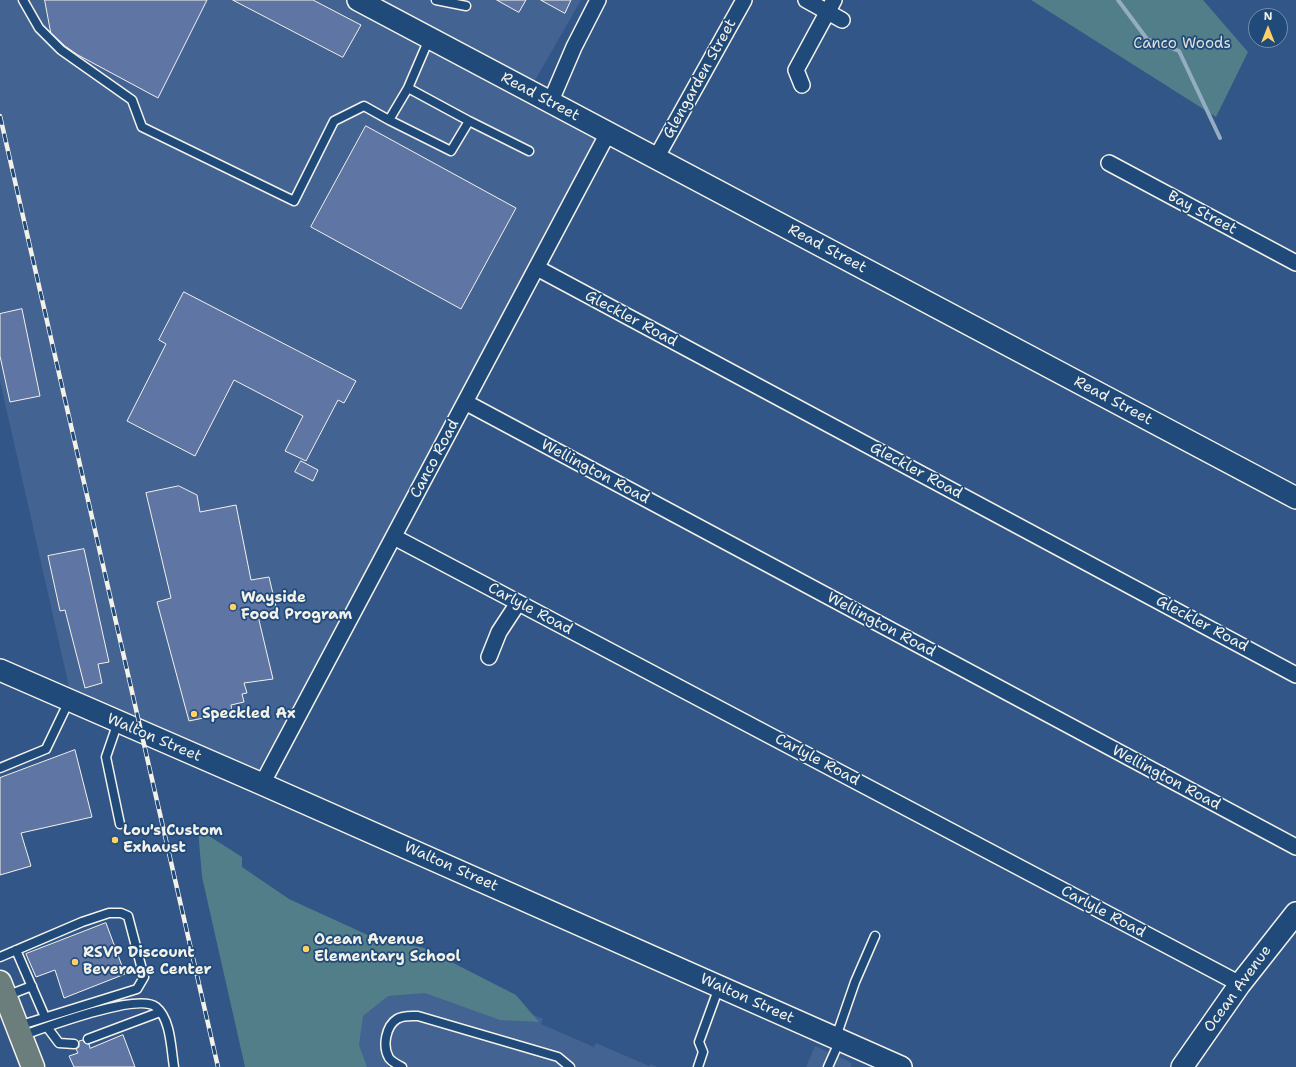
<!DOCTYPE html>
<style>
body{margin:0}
#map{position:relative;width:1296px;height:1067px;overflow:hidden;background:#315687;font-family:"Shantell Sans",sans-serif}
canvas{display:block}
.north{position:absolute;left:1248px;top:8px;width:40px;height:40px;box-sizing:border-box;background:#1f4a7a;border:1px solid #748da6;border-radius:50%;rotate:0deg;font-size:11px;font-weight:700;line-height:16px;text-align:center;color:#f4f1e8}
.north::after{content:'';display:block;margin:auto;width:14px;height:18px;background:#ffd166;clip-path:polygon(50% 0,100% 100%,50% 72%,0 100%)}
</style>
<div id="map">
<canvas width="1296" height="1067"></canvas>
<div class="north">N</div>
</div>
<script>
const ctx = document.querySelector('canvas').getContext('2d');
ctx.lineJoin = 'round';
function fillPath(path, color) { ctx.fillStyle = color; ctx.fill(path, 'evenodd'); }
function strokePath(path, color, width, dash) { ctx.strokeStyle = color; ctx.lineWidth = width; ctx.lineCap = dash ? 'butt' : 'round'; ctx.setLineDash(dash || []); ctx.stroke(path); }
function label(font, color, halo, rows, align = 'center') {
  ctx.font = font + ' "Shantell Sans",sans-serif'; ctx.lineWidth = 3.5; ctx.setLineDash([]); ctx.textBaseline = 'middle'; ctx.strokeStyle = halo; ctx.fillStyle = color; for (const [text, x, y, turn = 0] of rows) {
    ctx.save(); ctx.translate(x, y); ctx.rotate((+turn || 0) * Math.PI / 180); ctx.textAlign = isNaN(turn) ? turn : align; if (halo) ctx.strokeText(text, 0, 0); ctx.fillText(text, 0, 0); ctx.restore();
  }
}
fillPath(new Path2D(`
 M 0,0 L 581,0 L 525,98 L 597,140 L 257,773 L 70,691 L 0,381 Z
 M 216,880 L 543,1019 L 541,1024 L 594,1047 L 596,1043 L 649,1066 L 651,1064 L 657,1067 L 258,1067 Z
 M 815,1046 L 852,1063 L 851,1067 L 806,1067 Z`), '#436392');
fillPath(new Path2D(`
 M 1031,0 L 1203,0 L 1248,52 L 1216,117 Z
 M 198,829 L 242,857 L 242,867 L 289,899 L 370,936 L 424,948 L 516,995 L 539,1022 L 500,1020 L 425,993 L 388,996 L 363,1016 L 359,1045 L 367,1067 L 245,1067 L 202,877 Z`), '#517e88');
strokePath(new Path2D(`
 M 1118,0 L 1147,39 L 1179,51 L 1220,138`), '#95adc2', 4);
const building = new Path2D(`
 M 45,0 L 207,0 L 158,98 L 78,55 L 65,46 L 51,33 Z
 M 233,0 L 313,0 L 361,25 L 343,57 Z
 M 497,0 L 526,0 L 519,12 Z
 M 541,0 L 571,0 L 565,13 Z
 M 366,126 L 516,208 L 461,309 L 311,227 Z
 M 184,292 L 356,381 L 344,403 L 338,400 L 306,461 L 285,451 L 303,416 L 234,380 L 195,456 L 127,421 L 166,344 L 159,340 Z
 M 22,309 L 40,396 L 10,402 L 0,356 L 0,314 Z
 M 301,461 L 318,470 L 313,481 L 295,472 Z
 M 179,486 L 197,495 L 200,512 L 236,505 L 251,580 L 269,577 L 277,611 L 258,616 L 273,679 L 244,683 L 247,693 L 242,694 L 244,702 L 231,705 L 232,712 L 189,721 L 157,602 L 171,598 L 146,493 Z
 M 84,549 L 109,662 L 98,664 L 102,683 L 85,688 L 65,610 L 60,611 L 48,556 Z
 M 75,750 L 92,817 L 21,833 L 31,866 L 0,875 L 0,778 Z
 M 106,923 L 125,974 L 64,998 L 55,970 L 36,977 L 26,954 Z
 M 123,1035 L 135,1067 L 74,1067 L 69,1056 L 78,1053 L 76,1049 L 79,1047 L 79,1041 L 83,1040 L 85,1043 L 89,1044 L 90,1048 Z`);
fillPath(building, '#5f76a5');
strokePath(building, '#f4f1e8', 1);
const lane = new Path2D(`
 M 23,0 L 39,28 L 61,50 L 132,100 L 142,127 L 294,201 L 334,121 L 364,106 L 389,120
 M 436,0 L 466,6
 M 408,88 L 469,121 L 451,151 L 389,120 L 408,88 L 429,39
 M 469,121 L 529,151
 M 118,722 L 106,757 L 120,824
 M 0,768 L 46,749 L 69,701
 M 16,950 L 45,1017
 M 0,957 L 82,922 L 109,913 L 121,913 L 128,916 L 144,977 L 137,989 L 18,1026
 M 6,996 L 32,986
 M 47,1027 L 59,1043 L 74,1044
 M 21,1036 C 44,1028 138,992 156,1007 C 171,1019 171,1049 174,1067
 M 836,1037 L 855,982 L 875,936
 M 88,1039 L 160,1012
 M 402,1067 C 398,1065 392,1062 389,1058 C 382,1046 386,1026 397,1019 C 403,1015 412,1016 418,1016 L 558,1057 L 570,1067
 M 698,1067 L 703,1052 L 699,1042 L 719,987
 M 828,1067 L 840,1040`);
const street = new Path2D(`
 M 806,0 L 842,20
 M 802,85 L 796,70 L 834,0
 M 550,103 L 574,47 L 598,0
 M 656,158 L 744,0
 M 1109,163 L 1296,263
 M 537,268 L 1296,675
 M 465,402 L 1296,847
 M 394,537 L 1240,984
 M 489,657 L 499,632 L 518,603
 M 262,784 L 608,133`);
const secondary = new Path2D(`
 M 358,0 L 1296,498
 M 0,670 L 262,784 L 901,1067
 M 1182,1067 L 1240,984 L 1296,913`);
const highway = new Path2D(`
 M 0,982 L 33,1067`);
strokePath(lane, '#f4f1e8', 11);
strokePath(street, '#f4f1e8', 18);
strokePath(secondary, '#f4f1e8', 24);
strokePath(highway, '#f4f1e8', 25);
strokePath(lane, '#1f4a7a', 8);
strokePath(street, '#1f4a7a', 15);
strokePath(secondary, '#1f4a7a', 21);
strokePath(highway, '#6c7e7c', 22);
const rail = new Path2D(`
 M 0,116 L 218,1067`);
strokePath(rail, '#f4f1e8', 4.5);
strokePath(rail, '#1f4a7a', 3, [9]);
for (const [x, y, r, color] of [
 [233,607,4,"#ffd166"],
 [194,714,4,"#ffd166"],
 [115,840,4,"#ffd166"],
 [306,949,4,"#ffd166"],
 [75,962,4,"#ffd166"]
]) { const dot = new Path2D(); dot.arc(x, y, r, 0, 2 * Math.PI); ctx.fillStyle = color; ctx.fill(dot); strokePath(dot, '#1f4a7a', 1.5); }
label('15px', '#dce0da', '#1f4a7a', [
 ["Canco Woods",1182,44]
]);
label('15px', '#f4f1e8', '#1f4a7a', [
 ["Glengarden Street",700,79,-61],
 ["Read Street",540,97,28],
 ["Bay Street",1202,213,28],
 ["Read Street",827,249,28],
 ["Gleckler Road",631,319,28],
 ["Read Street",1113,401,28],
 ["Canco Road",435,459,-62],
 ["Gleckler Road",916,471,28],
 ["Wellington Road",595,472,28],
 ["Carlyle Road",530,609,28],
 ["Gleckler Road",1202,624,28],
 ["Wellington Road",881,625,28],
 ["Walton Street",154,738,23],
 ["Carlyle Road",817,760,28],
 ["Wellington Road",1166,778,28],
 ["Walton Street",451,867,24],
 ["Carlyle Road",1103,912,28],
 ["Ocean Avenue",1238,989,-54],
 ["Walton Street",747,999,24]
]);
label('bold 15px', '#f4f1e8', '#1f4a7a', [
 ["Wayside",241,598],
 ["Food Program",241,615],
 ["Speckled Ax",202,714],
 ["Lou's Custom",123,831],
 ["Exhaust",123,848],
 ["Ocean Avenue",314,940],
 ["Elementary School",314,957],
 ["RSVP Discount",83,953],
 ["Beverage Center",83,970]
], 'left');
</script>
